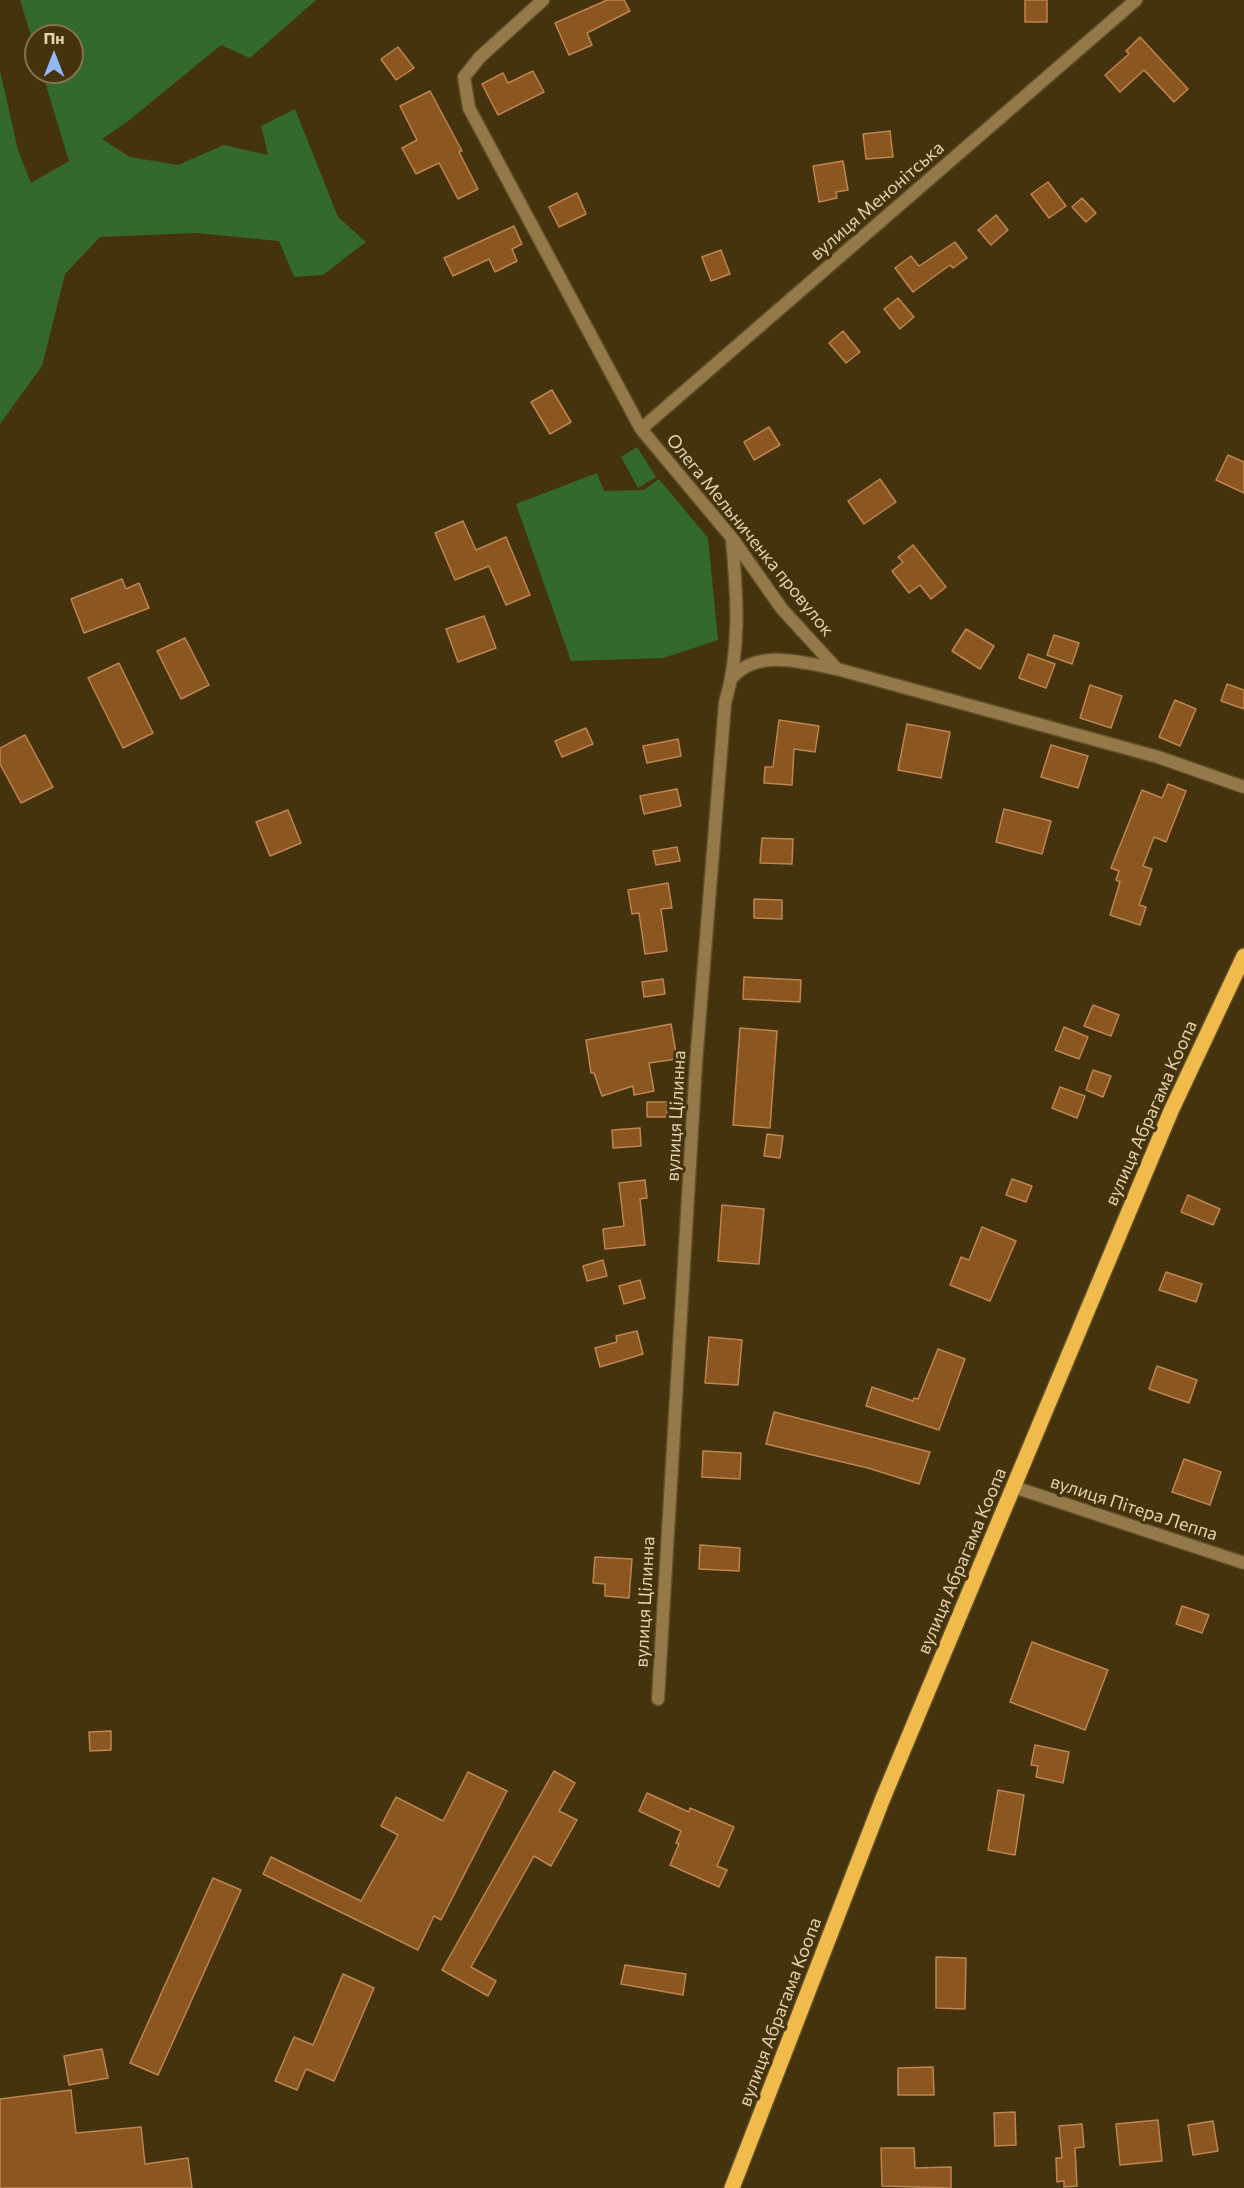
<!DOCTYPE html>
<meta charset="utf-8">
<style>
body{margin:0}
#map{position:relative;width:1244px;height:2188px;overflow:hidden;background:#45330d;font-family:Commissioner,sans-serif}
canvas{display:block}
.north{position:absolute;left:24px;top:24px;width:60px;height:60px;box-sizing:border-box;background:#45330d;border:2px solid #84724e;border-radius:50%;rotate:0deg;font-size:16px;font-weight:700;line-height:24px;text-align:center;color:#e3d1b0}
.north::after{content:'';display:block;margin:auto;width:21px;height:27px;background:#92b7fd;clip-path:polygon(50% 0,100% 100%,50% 72%,0 100%)}
</style>
<div id="map">
<canvas width="1244" height="2188"></canvas>
<div class="north">Пн</div>
</div>
<script>
const ctx = document.querySelector('canvas').getContext('2d');
ctx.lineJoin = 'round';
function fillPath(path, color) { ctx.fillStyle = color; ctx.fill(path, 'evenodd'); }
function strokePath(path, color, width, dash) { ctx.strokeStyle = color; ctx.lineWidth = width; ctx.lineCap = dash ? 'butt' : 'round'; ctx.setLineDash(dash || []); ctx.stroke(path); }
function label(font, color, halo, rows, align = 'center') {
  ctx.font = font + ' Commissioner,sans-serif'; ctx.lineWidth = 6; ctx.setLineDash([]); ctx.textBaseline = 'middle'; ctx.strokeStyle = halo; ctx.fillStyle = color; for (const [text, x, y, turn = 0] of rows) {
    ctx.save(); ctx.translate(x, y); ctx.rotate((+turn || 0) * Math.PI / 180); ctx.textAlign = isNaN(turn) ? turn : align; if (halo) ctx.strokeText(text, 0, 0); ctx.fillText(text, 0, 0); ctx.restore();
  }
}
fillPath(new Path2D(`
 M 20,0 L 316,0 L 250,58 L 221,45 L 127,122 L 102,139 L 130,157 L 178,165 L 224,145 L 268,155 L 261,126 L 295,109 L 338,217 L 366,242 L 323,275 L 294,277 L 279,241 L 196,233 L 100,237 L 65,274 L 42,366 L 0,424 L 0,71 L 18,150 L 31,183 L 69,161 L 42,72 L 72,72 L 72,36 L 36,36 L 36,52 Z
 M 637,447 L 656,477 L 638,488 L 621,457 Z
 M 597,473 L 604,491 L 644,490 L 659,479 L 708,538 L 718,640 L 663,658 L 571,661 L 516,504 Z`), '#33692f');
const building = new Path2D(`
 M 607,0 L 624,0 L 630,11 L 587,33 L 592,45 L 569,55 L 555,23 Z
 M 1025,0 L 1047,0 L 1047,22 L 1025,22 Z
 M 1140,37 L 1188,89 L 1174,102 L 1144,70 L 1120,92 L 1105,75 L 1129,54 L 1126,51 Z
 M 398,47 L 414,68 L 396,80 L 381,59 Z
 M 533,71 L 544,92 L 498,115 L 482,84 L 503,73 L 508,83 Z
 M 430,91 L 462,151 L 459,152 L 478,189 L 458,199 L 439,163 L 416,174 L 402,148 L 417,140 L 400,106 Z
 M 890,131 L 893,157 L 866,159 L 863,134 Z
 M 843,161 L 848,190 L 836,192 L 837,198 L 819,202 L 813,166 Z
 M 1048,182 L 1066,206 L 1049,218 L 1031,194 Z
 M 577,193 L 586,214 L 559,227 L 549,207 Z
 M 1082,198 L 1096,213 L 1086,222 L 1072,207 Z
 M 996,215 L 1008,230 L 991,245 L 978,230 Z
 M 514,226 L 522,244 L 512,249 L 517,261 L 495,272 L 489,259 L 453,276 L 444,258 Z
 M 955,242 L 967,258 L 953,268 L 950,265 L 913,292 L 895,268 L 911,256 L 919,266 Z
 M 721,250 L 730,274 L 711,281 L 702,257 Z
 M 898,298 L 914,317 L 900,329 L 884,309 Z
 M 843,331 L 860,352 L 846,363 L 829,343 Z
 M 552,390 L 571,422 L 550,434 L 531,402 Z
 M 769,427 L 780,445 L 754,460 L 744,442 Z
 M 1228,455 L 1244,462 L 1244,493 L 1216,480 Z
 M 880,479 L 896,502 L 864,524 L 848,501 Z
 M 463,521 L 476,550 L 506,537 L 530,595 L 506,605 L 489,566 L 455,580 L 435,533 Z
 M 913,545 L 946,587 L 931,599 L 920,585 L 909,593 L 892,571 L 903,562 L 898,557 Z
 M 122,579 L 126,589 L 139,583 L 149,608 L 84,633 L 71,599 Z
 M 484,616 L 496,648 L 458,662 L 446,629 Z
 M 966,629 L 994,646 L 980,669 L 952,651 Z
 M 1054,635 L 1079,643 L 1072,664 L 1047,655 Z
 M 185,638 L 209,685 L 181,699 L 157,651 Z
 M 1028,654 L 1055,664 L 1046,688 L 1019,678 Z
 M 119,663 L 153,733 L 123,748 L 88,678 Z
 M 1227,684 L 1244,690 L 1244,709 L 1221,701 Z
 M 1090,685 L 1122,696 L 1111,728 L 1080,718 Z
 M 1175,700 L 1196,709 L 1180,746 L 1159,737 Z
 M 779,720 L 819,726 L 815,752 L 794,749 L 792,785 L 764,783 L 765,767 L 773,767 Z
 M 907,724 L 950,732 L 941,778 L 898,770 Z
 M 586,728 L 593,744 L 562,757 L 555,741 Z
 M 25,735 L 53,787 L 21,803 L 0,764 L 0,748 Z
 M 678,739 L 681,756 L 647,763 L 643,746 Z
 M 1051,745 L 1088,756 L 1078,788 L 1041,777 Z
 M 1168,784 L 1186,791 L 1166,842 L 1154,837 L 1143,866 L 1152,869 L 1139,905 L 1146,907 L 1140,925 L 1110,915 L 1120,882 L 1116,880 L 1119,871 L 1111,868 L 1142,790 L 1162,798 Z
 M 677,789 L 681,806 L 644,814 L 640,796 Z
 M 1004,809 L 1051,821 L 1042,854 L 996,842 Z
 M 288,810 L 301,843 L 270,856 L 256,822 Z
 M 762,838 L 793,839 L 792,864 L 760,863 Z
 M 677,847 L 680,861 L 656,865 L 653,851 Z
 M 668,883 L 672,908 L 661,909 L 667,951 L 645,954 L 639,913 L 632,914 L 628,890 Z
 M 754,899 L 782,900 L 782,919 L 754,918 Z
 M 744,977 L 801,980 L 800,1002 L 743,999 Z
 M 663,979 L 665,994 L 644,997 L 642,982 Z
 M 1093,1005 L 1119,1015 L 1111,1036 L 1084,1026 Z
 M 671,1024 L 677,1059 L 649,1063 L 654,1091 L 634,1095 L 633,1086 L 602,1096 L 594,1073 L 591,1073 L 586,1040 Z
 M 1064,1027 L 1088,1037 L 1079,1059 L 1055,1050 Z
 M 740,1028 L 777,1031 L 770,1128 L 733,1125 Z
 M 1093,1070 L 1111,1076 L 1103,1097 L 1086,1090 Z
 M 1060,1087 L 1085,1096 L 1077,1118 L 1052,1108 Z
 M 647,1102 L 667,1102 L 667,1117 L 647,1117 Z
 M 640,1128 L 641,1146 L 613,1148 L 612,1130 Z
 M 767,1134 L 783,1136 L 780,1158 L 764,1156 Z
 M 1012,1179 L 1032,1186 L 1026,1202 L 1006,1195 Z
 M 645,1180 L 647,1198 L 640,1199 L 645,1245 L 605,1249 L 603,1229 L 624,1226 L 619,1183 Z
 M 1188,1195 L 1220,1209 L 1213,1225 L 1181,1212 Z
 M 722,1205 L 764,1209 L 759,1264 L 718,1261 Z
 M 982,1227 L 1016,1241 L 990,1301 L 950,1285 L 961,1257 L 969,1260 Z
 M 603,1260 L 607,1276 L 587,1281 L 583,1266 Z
 M 1166,1272 L 1202,1284 L 1196,1302 L 1159,1290 Z
 M 640,1280 L 645,1298 L 624,1304 L 619,1286 Z
 M 637,1331 L 643,1354 L 600,1367 L 595,1348 L 617,1342 L 616,1336 Z
 M 709,1337 L 742,1340 L 738,1385 L 705,1383 Z
 M 938,1349 L 965,1359 L 939,1430 L 866,1406 L 872,1387 L 913,1401 L 914,1398 L 918,1399 Z
 M 1157,1366 L 1197,1380 L 1189,1403 L 1149,1389 Z
 M 774,1412 L 930,1452 L 919,1484 L 868,1468 L 766,1444 Z
 M 703,1451 L 741,1453 L 740,1479 L 702,1477 Z
 M 1184,1459 L 1221,1472 L 1210,1505 L 1172,1492 Z
 M 700,1545 L 740,1548 L 739,1571 L 699,1569 Z
 M 595,1557 L 632,1559 L 629,1598 L 605,1596 L 605,1584 L 593,1583 Z
 M 1182,1606 L 1209,1615 L 1202,1633 L 1176,1624 Z
 M 1032,1642 L 1108,1670 L 1085,1730 L 1010,1702 Z
 M 111,1731 L 111,1750 L 90,1751 L 89,1732 Z
 M 1035,1745 L 1069,1752 L 1063,1783 L 1036,1777 L 1038,1766 L 1031,1765 Z
 M 554,1771 L 575,1783 L 559,1811 L 577,1820 L 551,1866 L 534,1856 L 471,1967 L 496,1981 L 488,1996 L 442,1970 Z
 M 468,1772 L 507,1791 L 441,1920 L 434,1916 L 418,1950 L 263,1874 L 271,1857 L 361,1901 L 398,1835 L 381,1826 L 396,1797 L 443,1821 Z
 M 998,1790 L 1024,1795 L 1015,1855 L 988,1850 Z
 M 647,1793 L 689,1812 L 690,1808 L 734,1827 L 717,1866 L 727,1870 L 719,1887 L 670,1865 L 679,1844 L 676,1843 L 681,1831 L 639,1811 Z
 M 213,1878 L 241,1890 L 158,2075 L 130,2063 Z
 M 936,1957 L 966,1958 L 965,2009 L 936,2008 Z
 M 625,1965 L 686,1974 L 683,1995 L 621,1984 Z
 M 343,1974 L 374,1988 L 334,2081 L 306,2069 L 297,2090 L 275,2081 L 294,2037 L 313,2045 Z
 M 102,2049 L 108,2078 L 69,2085 L 64,2056 Z
 M 933,2067 L 934,2095 L 898,2095 L 898,2068 Z
 M 71,2090 L 76,2133 L 141,2127 L 145,2164 L 188,2158 L 192,2188 L 0,2188 L 0,2099 Z
 M 1015,2112 L 1016,2145 L 995,2146 L 994,2113 Z
 M 1158,2120 L 1162,2161 L 1120,2165 L 1116,2124 Z
 M 1213,2121 L 1218,2151 L 1193,2155 L 1188,2125 Z
 M 1082,2124 L 1084,2147 L 1075,2148 L 1077,2186 L 1064,2187 L 1064,2181 L 1057,2182 L 1056,2158 L 1062,2158 L 1059,2126 Z
 M 881,2148 L 914,2148 L 915,2168 L 951,2167 L 951,2188 L 882,2186 Z`);
fillPath(building, '#8b5620');
strokePath(building, '#be8552', 1.5);
const minor = new Path2D(`
 M 543,0 L 480,57 L 464,77 L 469,108 L 641,429 L 732,538 L 782,609 L 837,669 L 1158,757 L 1244,787
 M 641,429 L 1136,0
 M 733,677 C 759,648 804,663 837,669
 M 1014,1487 L 1244,1563
 M 658,1699 L 696,1063 L 725,703 C 741,650 737,594 732,540`);
const primary = new Path2D(`
 M 732,2188 L 883,1798 L 1171,1111 L 1244,956`);
strokePath(minor, '#614f2a', 15);
strokePath(primary, '#614f2a', 18);
strokePath(minor, '#937a48', 12);
strokePath(primary, '#f1bb4b', 15);
label('18px', '#e3d1b0', '#45330d', [
 ["вулиця Менонітська",877,201,-41],
 ["Олега Мельниченка провулок",750,535,51],
 ["вулиця Абрагама Коопа",1151,1113,-66],
 ["вулиця Цілинна",676,1116,-87],
 ["вулиця Пітера Леппа",1134,1508,18],
 ["вулиця Абрагама Коопа",962,1561,-67],
 ["вулиця Цілинна",645,1602,-87],
 ["вулиця Абрагама Коопа",780,2012,-69]
]);
</script>
